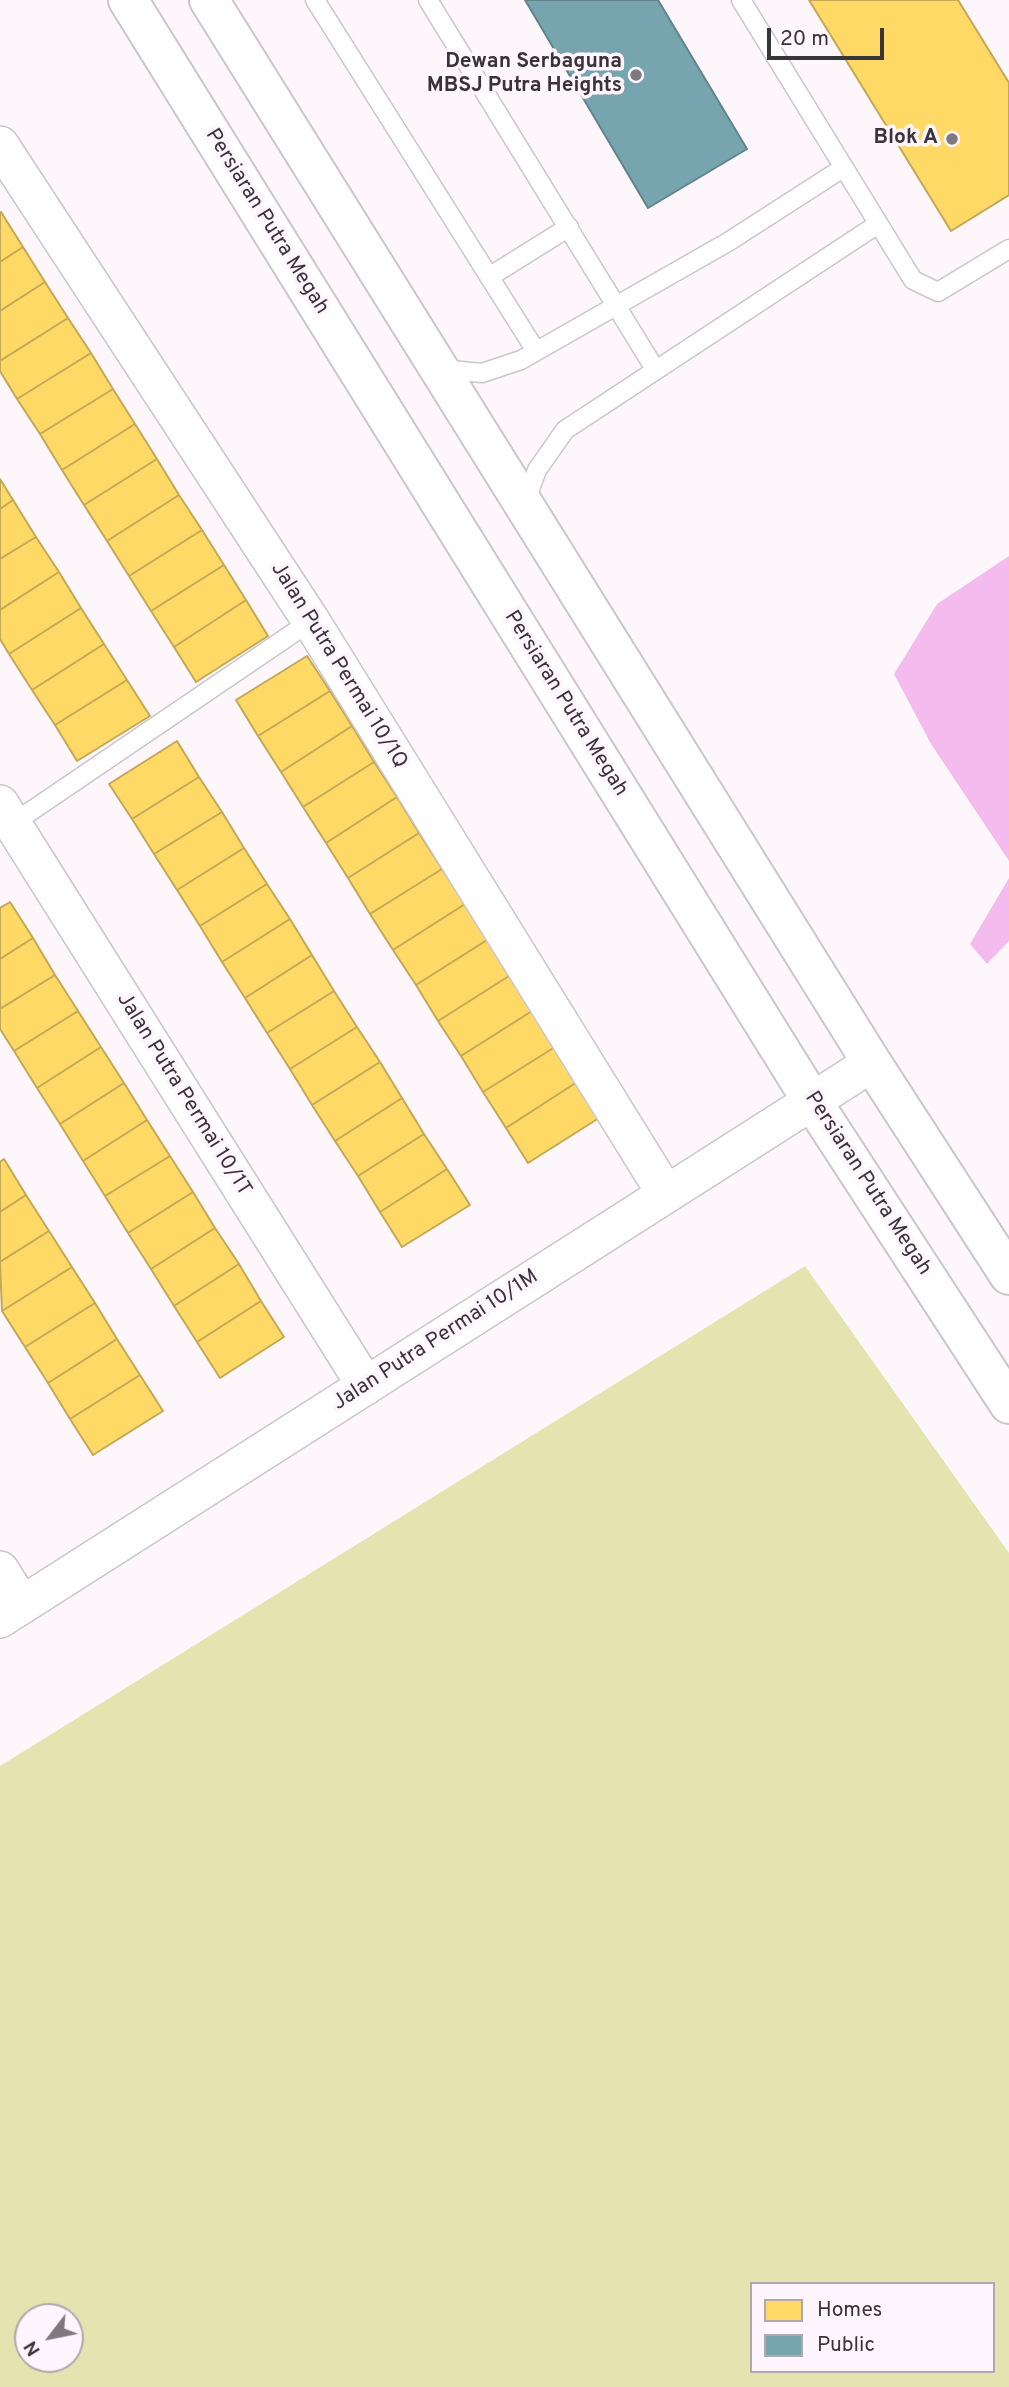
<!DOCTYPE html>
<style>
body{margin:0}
#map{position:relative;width:1009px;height:2387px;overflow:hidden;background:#fdf7fc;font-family:Overpass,sans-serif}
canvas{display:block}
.legend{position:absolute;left:750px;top:2282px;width:245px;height:91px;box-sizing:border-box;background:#fff5fe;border:2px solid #afa8af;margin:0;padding:9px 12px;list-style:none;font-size:21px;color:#383538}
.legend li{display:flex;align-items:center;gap:14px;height:35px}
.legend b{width:35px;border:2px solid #afa8af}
.north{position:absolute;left:14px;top:2303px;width:70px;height:70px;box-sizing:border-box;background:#fff5fe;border:2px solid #afa8af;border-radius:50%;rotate:238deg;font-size:19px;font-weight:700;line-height:28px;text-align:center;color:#383538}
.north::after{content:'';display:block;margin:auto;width:24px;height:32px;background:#7d797d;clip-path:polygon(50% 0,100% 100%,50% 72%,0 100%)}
.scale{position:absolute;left:767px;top:28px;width:117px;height:32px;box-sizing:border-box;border:4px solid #383538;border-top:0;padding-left:9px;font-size:21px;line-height:24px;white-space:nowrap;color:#383538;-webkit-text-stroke:5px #fff5fe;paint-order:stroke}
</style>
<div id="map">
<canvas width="1009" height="2387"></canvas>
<ul class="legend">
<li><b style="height:19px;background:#ffd966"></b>Homes</li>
<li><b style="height:19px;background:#76a5af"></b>Public</li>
</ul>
<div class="north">N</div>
<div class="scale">20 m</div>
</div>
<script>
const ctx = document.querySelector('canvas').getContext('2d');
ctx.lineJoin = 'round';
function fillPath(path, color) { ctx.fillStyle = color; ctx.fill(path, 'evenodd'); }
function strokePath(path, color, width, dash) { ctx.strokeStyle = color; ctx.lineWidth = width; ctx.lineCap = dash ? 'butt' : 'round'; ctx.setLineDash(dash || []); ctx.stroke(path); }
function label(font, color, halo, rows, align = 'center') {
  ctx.font = font + ' Overpass,sans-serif'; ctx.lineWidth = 7; ctx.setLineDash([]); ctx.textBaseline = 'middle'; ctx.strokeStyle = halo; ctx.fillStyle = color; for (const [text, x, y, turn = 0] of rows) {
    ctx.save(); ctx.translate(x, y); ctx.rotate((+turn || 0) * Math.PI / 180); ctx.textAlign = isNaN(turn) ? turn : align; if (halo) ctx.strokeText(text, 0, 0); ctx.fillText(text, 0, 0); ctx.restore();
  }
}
fillPath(new Path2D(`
 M 805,1266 L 1009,1553 L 1009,2387 L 0,2387 L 0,1766 ZM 752,2284 L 993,2284 L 993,2371 L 752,2371 ZM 28,2317 L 70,2317 L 70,2359 L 28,2359 Z`), '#e5e3af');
fillPath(new Path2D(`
 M 1009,556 L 1009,861 L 931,744 L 894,674 L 937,604 Z
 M 1009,878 L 1009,941 L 987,964 L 970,944 Z`), '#f4bcee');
const homes = new Path2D(`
 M 809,0 L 958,0 L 1009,83 L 1009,195 L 951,231 Z
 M 1,212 L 23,247 L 0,262 L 0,213 Z
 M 23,247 L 45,282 L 0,311 L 0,262 Z
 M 45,282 L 68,318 L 0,361 L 0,311 Z
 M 68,318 L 91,353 L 17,399 L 0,371 L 0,361 Z
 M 91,353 L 113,389 L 40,434 L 17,399 Z
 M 113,389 L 135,424 L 62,470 L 40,434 Z
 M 135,424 L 157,459 L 84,505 L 62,470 Z
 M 157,459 L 179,495 L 107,541 L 84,505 Z
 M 0,479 L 13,500 L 0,509 Z
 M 179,495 L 202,530 L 129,576 L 107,541 Z
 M 13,500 L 36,537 L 0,559 L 0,509 Z
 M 202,530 L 224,565 L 151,611 L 129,576 Z
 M 36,537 L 59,572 L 0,610 L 0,559 Z
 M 224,565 L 246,600 L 174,647 L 151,611 Z
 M 59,572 L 81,608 L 9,654 L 0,639 L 0,610 Z
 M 246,600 L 268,636 L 196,682 L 174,647 Z
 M 81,608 L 104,644 L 32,690 L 9,654 Z
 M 104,644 L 127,680 L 55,725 L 32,690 Z
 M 307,656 L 330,691 L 258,736 L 236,700 Z
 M 127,680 L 150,716 L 77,761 L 55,725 Z
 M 330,691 L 352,726 L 281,772 L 258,736 Z
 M 352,726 L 374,762 L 303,807 L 281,772 Z
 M 177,741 L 199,777 L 132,819 L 109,784 Z
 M 374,762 L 397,797 L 326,843 L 303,807 Z
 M 199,777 L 222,812 L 154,854 L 132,819 Z
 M 397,797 L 419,833 L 348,878 L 326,843 Z
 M 222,812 L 244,848 L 177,890 L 154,854 Z
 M 419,833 L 442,869 L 370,914 L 348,878 Z
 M 244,848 L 267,884 L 200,926 L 177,890 Z
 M 442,869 L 465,904 L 393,950 L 370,914 Z
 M 267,884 L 290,919 L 222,962 L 200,926 Z
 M 10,902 L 33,938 L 0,959 L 0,908 Z
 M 465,904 L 487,940 L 416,985 L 393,950 Z
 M 290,919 L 312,955 L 245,998 L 222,962 Z
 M 33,938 L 55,975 L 0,1009 L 0,959 Z
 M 487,940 L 509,976 L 438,1021 L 416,985 Z
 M 312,955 L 334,991 L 267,1033 L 245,998 Z
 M 55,975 L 78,1011 L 14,1051 L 0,1029 L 0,1009 Z
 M 509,976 L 532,1011 L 461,1056 L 438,1021 Z
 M 334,991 L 357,1027 L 290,1069 L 267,1033 Z
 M 78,1011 L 101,1047 L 37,1088 L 14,1051 Z
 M 532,1011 L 555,1047 L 483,1092 L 461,1056 Z
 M 357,1027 L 380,1062 L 312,1105 L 290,1069 Z
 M 101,1047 L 124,1083 L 60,1124 L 37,1088 Z
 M 555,1047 L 577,1082 L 506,1128 L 483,1092 Z
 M 380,1062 L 402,1098 L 335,1141 L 312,1105 Z
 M 577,1082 L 599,1118 L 528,1163 L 506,1128 Z
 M 124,1083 L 147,1120 L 83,1161 L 60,1124 Z
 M 402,1098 L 424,1134 L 358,1176 L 335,1141 Z
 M 147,1120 L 170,1156 L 105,1196 L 83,1161 Z
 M 424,1134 L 447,1169 L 380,1212 L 358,1176 Z
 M 170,1156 L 193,1192 L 128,1233 L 105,1196 Z
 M 4,1159 L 26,1195 L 0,1212 L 0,1162 Z
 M 447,1169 L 470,1205 L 402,1247 L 380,1212 Z
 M 193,1192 L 215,1228 L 151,1269 L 128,1233 Z
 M 26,1195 L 49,1231 L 0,1262 L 0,1212 Z
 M 215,1228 L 239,1264 L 174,1306 L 151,1269 Z
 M 49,1231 L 72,1267 L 2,1311 L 0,1262 Z
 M 239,1264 L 261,1301 L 197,1342 L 174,1306 Z
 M 72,1267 L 95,1303 L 25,1347 L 2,1311 Z
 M 261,1301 L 284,1337 L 220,1378 L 197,1342 Z
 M 95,1303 L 117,1339 L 48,1383 L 25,1347 Z
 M 117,1339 L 140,1375 L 70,1419 L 48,1383 Z
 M 140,1375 L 163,1411 L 93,1455 L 70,1419 Z`);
fillPath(homes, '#ffd966');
strokePath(homes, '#c3a858', 2);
const public = new Path2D(`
 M 525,0 L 658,0 L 747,149 L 648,208 Z`);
fillPath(public, '#76a5af');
strokePath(public, '#63838b', 2);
const service = new Path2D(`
 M 315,0 L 536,351
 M 428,0 L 655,369
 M 741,0 L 913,280 L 938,292 L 1009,249
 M 489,277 L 569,227
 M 440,369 L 482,373 L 521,360 L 728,242 L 843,168
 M 525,503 L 537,470 L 565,430 L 878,224
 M 9,826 L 311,621`);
const minor = new Path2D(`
 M 0,145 L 311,621 L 666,1194
 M 0,804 L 366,1386
 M 0,1570 L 22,1605
 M 0,1619 L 872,1063`);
const tertiary = new Path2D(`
 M 128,0 L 812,1101 L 1009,1404
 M 209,0 L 872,1063 L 1009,1275`);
strokePath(service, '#cac6ca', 21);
strokePath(minor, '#cac6ca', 40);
strokePath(tertiary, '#cac6ca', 42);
strokePath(service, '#fffeff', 18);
strokePath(minor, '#fffeff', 37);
strokePath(tertiary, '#fffeff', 38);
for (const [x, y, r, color] of [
 [636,75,7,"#7d797d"],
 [952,139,7,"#7d797d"]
]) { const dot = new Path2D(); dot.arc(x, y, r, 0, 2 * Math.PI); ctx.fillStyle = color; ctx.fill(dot); strokePath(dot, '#fff5fe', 2.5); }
label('bold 21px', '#383538', '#fff5fe', [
 ["Dewan Serbaguna",622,63],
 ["MBSJ Putra Heights",622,87],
 ["Blok A",938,139]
], 'right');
label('21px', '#383538', '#fff5fe', [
 ["Persiaran Putra Megah",266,222,58],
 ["Jalan Putra Permai 10/1Q",338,666,58],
 ["Persiaran Putra Megah",565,704,58],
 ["Jalan Putra Permai 10/1T",183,1095,58],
 ["Persiaran Putra Megah",867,1184,57],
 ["Jalan Putra Permai 10/1M",436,1341,-33]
]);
</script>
